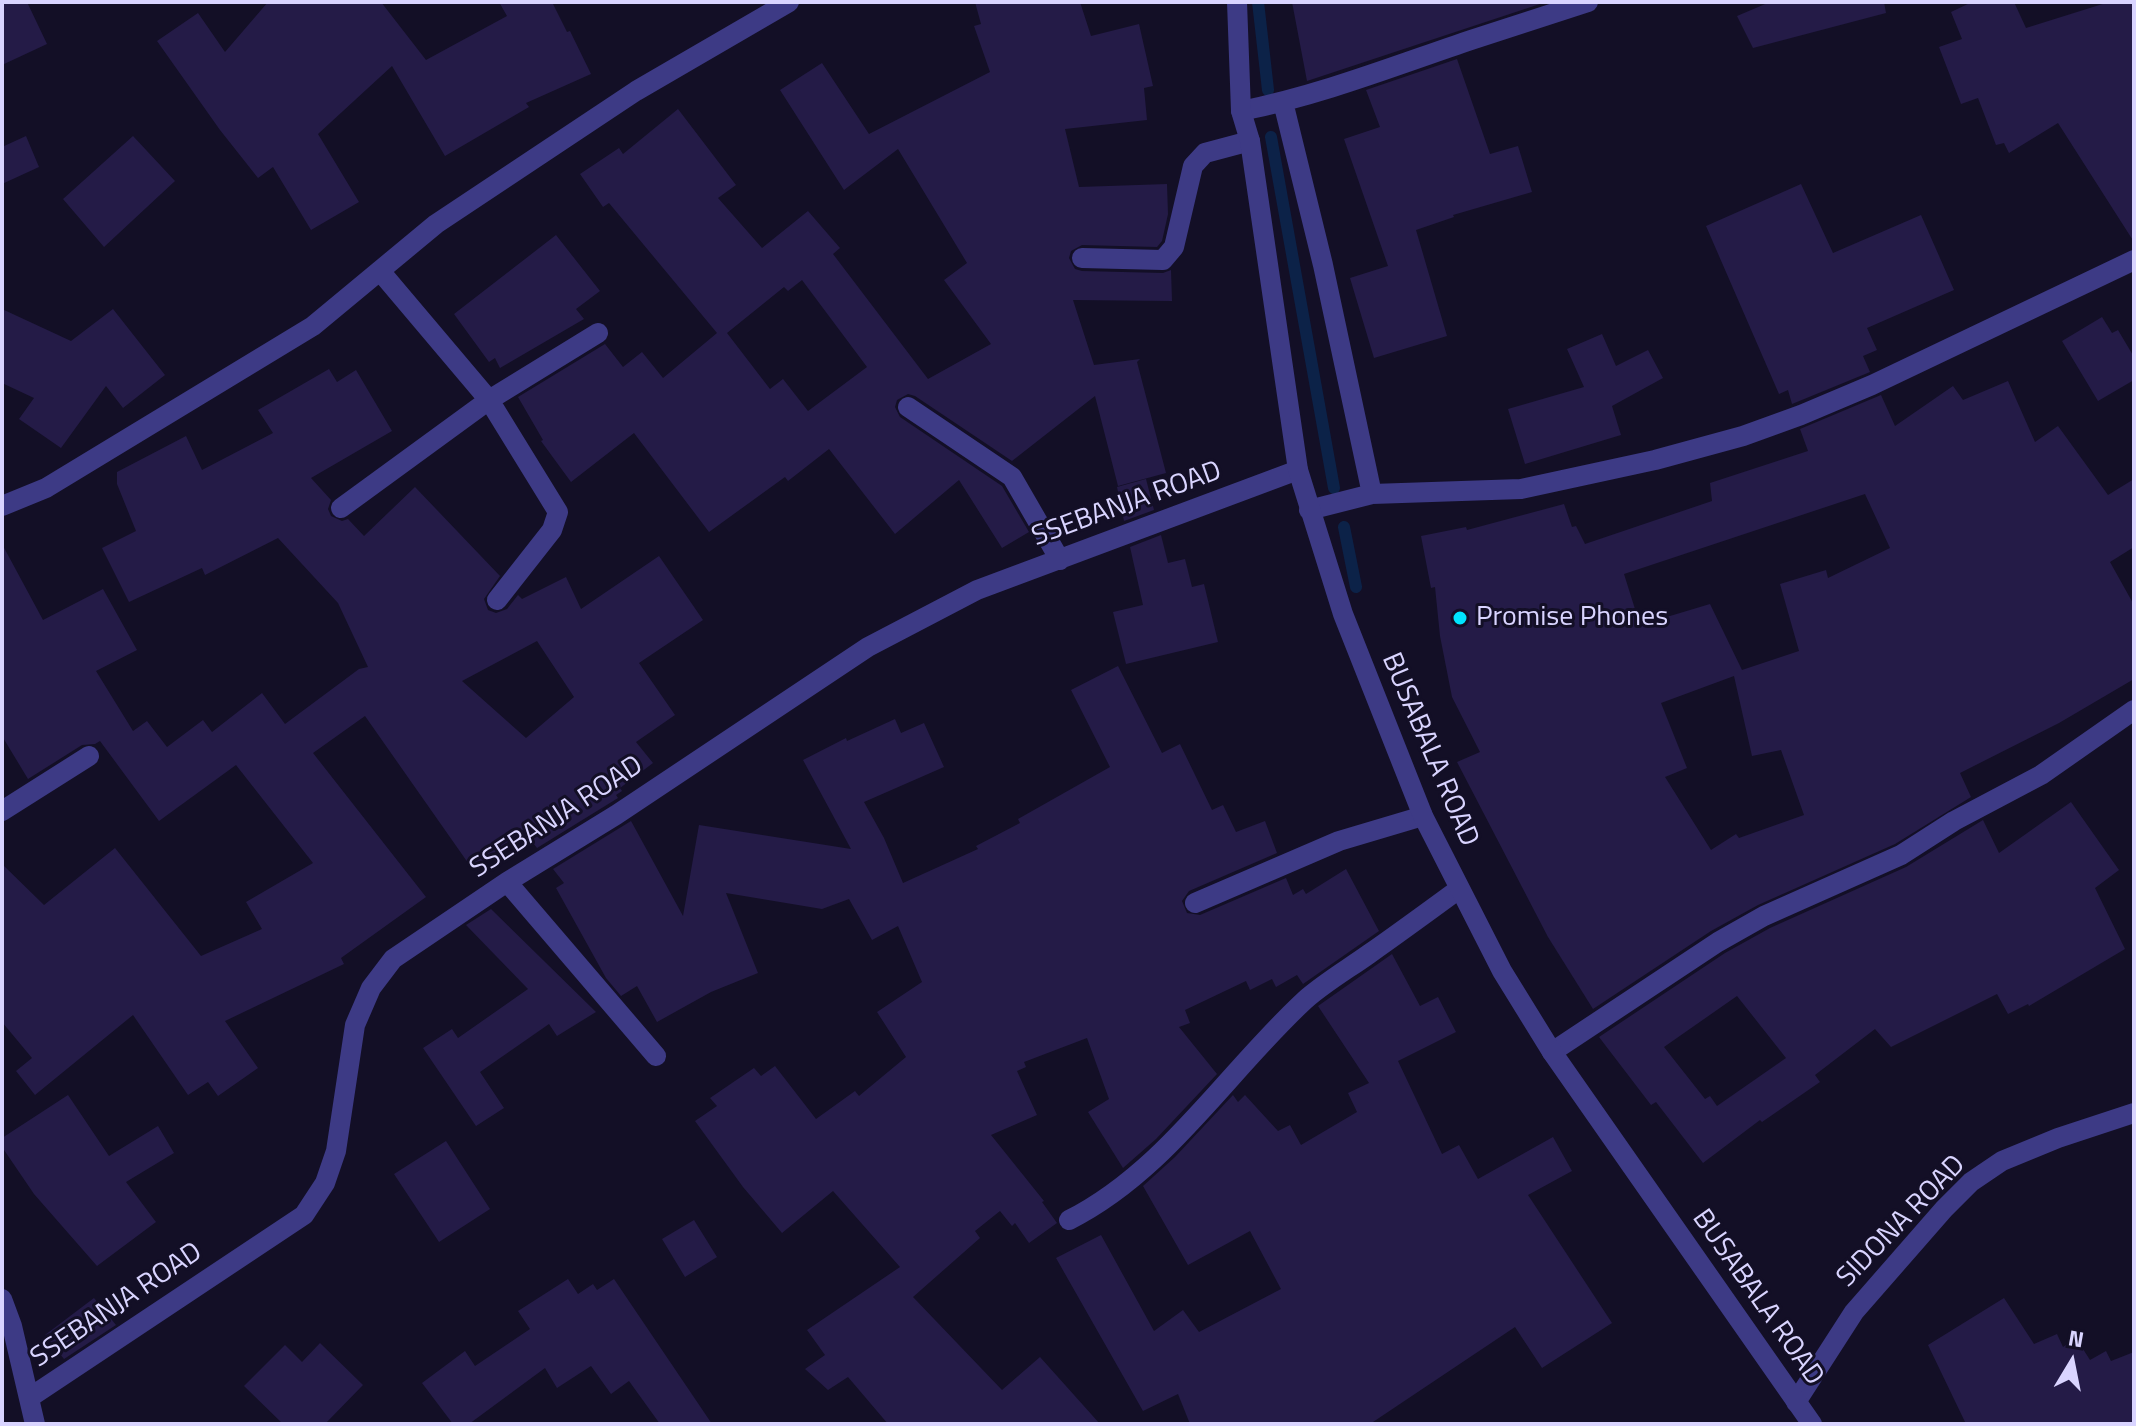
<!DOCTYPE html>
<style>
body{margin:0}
#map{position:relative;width:2136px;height:1426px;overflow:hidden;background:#130f26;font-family:"Titillium Web",sans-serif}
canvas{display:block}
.frame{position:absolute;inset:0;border:4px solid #d9d4ff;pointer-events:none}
.north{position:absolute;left:2032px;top:1322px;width:80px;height:80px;-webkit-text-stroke:6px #130f26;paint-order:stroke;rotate:10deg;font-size:22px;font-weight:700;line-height:32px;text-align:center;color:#d9d4ff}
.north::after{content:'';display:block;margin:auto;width:28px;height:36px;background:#d9d4ff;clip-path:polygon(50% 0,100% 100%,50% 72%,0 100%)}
</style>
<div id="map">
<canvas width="2136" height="1426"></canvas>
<div class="frame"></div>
<div class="north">N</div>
</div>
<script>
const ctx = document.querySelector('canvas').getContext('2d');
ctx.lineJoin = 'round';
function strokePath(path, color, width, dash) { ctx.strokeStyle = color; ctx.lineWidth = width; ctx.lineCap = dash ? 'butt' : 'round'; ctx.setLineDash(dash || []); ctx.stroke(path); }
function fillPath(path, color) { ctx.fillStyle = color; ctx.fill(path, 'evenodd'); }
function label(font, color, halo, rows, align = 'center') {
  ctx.font = font + ' "Titillium Web",sans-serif'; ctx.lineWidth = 6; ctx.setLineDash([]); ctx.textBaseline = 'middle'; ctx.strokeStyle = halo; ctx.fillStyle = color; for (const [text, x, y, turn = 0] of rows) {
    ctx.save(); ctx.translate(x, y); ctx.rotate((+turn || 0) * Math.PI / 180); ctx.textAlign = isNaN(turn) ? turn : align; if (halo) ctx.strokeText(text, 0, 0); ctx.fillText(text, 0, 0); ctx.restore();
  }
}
strokePath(new Path2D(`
 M 1258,2 L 1268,90
 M 1271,137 L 1334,488
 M 1344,527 L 1356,587`), '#0c2248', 12);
fillPath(new Path2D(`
 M 2,2 L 27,2 L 47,44 L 2,65 Z
 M 268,2 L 381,2 L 426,60 L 507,16 L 499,2 L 552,2 L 567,32 L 570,31 L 591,74 L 526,103 L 529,107 L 445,156 L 392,66 L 318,134 L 359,202 L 311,230 L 273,167 L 258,178 L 220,130 L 157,41 L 198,13 L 225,52 Z
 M 975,2 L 1080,2 L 1091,36 L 1139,24 L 1153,86 L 1144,88 L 1147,120 L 1065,129 L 1079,187 L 1167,184 L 1168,214 L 1162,241 L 1157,247 L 1082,245 L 1071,251 L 1069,258 L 1075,269 L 1082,271 L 1163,273 L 1171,270 L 1172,301 L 1073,300 L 1094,365 L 1140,359 L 1137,362 L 1166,473 L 1118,486 L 1095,396 L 1012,461 L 915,396 L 908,394 L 897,400 L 895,407 L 900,417 L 1002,486 L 1029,532 L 1002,548 L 959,480 L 895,534 L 829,449 L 788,481 L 785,477 L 709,532 L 634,433 L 571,482 L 541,441 L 543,440 L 518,397 L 605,344 L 623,367 L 642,352 L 663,378 L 717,333 L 609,203 L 603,207 L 580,174 L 619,148 L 623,154 L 678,109 L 736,185 L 718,198 L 762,248 L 808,211 L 840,248 L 833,254 L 928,379 L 991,344 L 944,280 L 967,263 L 898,149 L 844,190 L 780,90 L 822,63 L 869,134 L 990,72 L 974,26 L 981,24 ZM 802,280 L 867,367 L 808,411 L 783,379 L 770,389 L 727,333 L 784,287 L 788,291 Z
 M 1292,2 L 1546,2 L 1307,81 Z
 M 1770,2 L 1884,2 L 1886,13 L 1753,48 L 1737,16 Z
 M 1972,2 L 2014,2 L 2026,28 L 2109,2 L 2134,2 L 2134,242 L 2058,123 L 2009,153 L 2004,143 L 1996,145 L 1978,98 L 1961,104 L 1939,47 L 1962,39 L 1951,12 Z
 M 1457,59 L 1490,154 L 1518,146 L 1532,192 L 1453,215 L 1454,217 L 1416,230 L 1447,336 L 1374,358 L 1350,278 L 1388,266 L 1344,139 L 1380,127 L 1366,90 Z
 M 26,136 L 39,167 L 2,184 L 2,147 Z
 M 133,136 L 175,181 L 104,247 L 63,199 Z
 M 1801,184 L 1833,253 L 1921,215 L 1954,290 L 1867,328 L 1877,350 L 1863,356 L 1870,372 L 1792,404 L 1788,390 L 1779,394 L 1706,226 Z
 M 556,235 L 600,291 L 576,309 L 584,319 L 500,368 L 495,358 L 489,362 L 454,314 Z
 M 2,309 L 71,341 L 113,309 L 165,375 L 123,408 L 106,386 L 61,448 L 19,419 L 34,398 L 2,383 Z
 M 2102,317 L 2112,333 L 2118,330 L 2134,357 L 2134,380 L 2098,401 L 2062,341 Z
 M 1602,334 L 1616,366 L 1648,350 L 1663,378 L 1612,406 L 1621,435 L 1525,464 L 1508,409 L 1584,387 L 1567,349 Z
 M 329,369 L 337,382 L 356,370 L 392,431 L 311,478 L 331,500 L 328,509 L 331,516 L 342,521 L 348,519 L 364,536 L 415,487 L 500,576 L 484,599 L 488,610 L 496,613 L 507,609 L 518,595 L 522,599 L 566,577 L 581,609 L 659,556 L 703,620 L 639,663 L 675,715 L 636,742 L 653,763 L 620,788 L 622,791 L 616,795 L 618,798 L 537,848 L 523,830 L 473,870 L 365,716 L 313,753 L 426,897 L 341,958 L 344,964 L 225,1021 L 258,1068 L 218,1096 L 208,1082 L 188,1095 L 133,1015 L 35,1095 L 16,1071 L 32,1058 L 2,1022 L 2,864 L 44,905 L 115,848 L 201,956 L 262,929 L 246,902 L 313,863 L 236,765 L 159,821 L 100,741 L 95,744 L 82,745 L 28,779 L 2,736 L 2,544 L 43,620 L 103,589 L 137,650 L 96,671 L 133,731 L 147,721 L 167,747 L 203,720 L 212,732 L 262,693 L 285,724 L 359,669 L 368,667 L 338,603 L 278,538 L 205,575 L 202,568 L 129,602 L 102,548 L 136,531 L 117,484 L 117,472 L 186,436 L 202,470 L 273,433 L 258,410 ZM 537,641 L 574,697 L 526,738 L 462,681 Z
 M 2008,381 L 2035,442 L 2058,426 L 2108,495 L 2134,479 L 2134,547 L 2110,562 L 2134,605 L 2134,679 L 2059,723 L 1960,773 L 1971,797 L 1895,844 L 1758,905 L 1711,931 L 1593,1009 L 1548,937 L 1457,762 L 1480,752 L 1452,697 L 1440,636 L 1435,587 L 1431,588 L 1421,536 L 1466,527 L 1467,530 L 1564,504 L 1572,527 L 1576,526 L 1585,544 L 1712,501 L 1710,483 L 1808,451 L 1800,429 L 1881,395 L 1895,426 L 1953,386 L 1963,400 ZM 1865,494 L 1890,548 L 1828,578 L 1826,570 L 1780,584 L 1799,651 L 1742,670 L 1710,604 L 1640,625 L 1624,574 ZM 1734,676 L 1752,756 L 1781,750 L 1804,815 L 1739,838 L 1736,834 L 1711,850 L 1665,777 L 1687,768 L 1661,703 Z
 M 1146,479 L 1154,510 L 1124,521 L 1117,487 Z
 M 1161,535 L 1168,563 L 1185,559 L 1192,587 L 1204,584 L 1218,642 L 1126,664 L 1113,612 L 1143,605 L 1130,547 Z
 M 1118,666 L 1162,753 L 1180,744 L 1212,810 L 1223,805 L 1236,832 L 1265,821 L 1277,853 L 1189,891 L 1182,901 L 1187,913 L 1200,915 L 1286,878 L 1293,895 L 1303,889 L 1306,894 L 1346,869 L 1379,931 L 1303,984 L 1297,975 L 1276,987 L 1272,979 L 1250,990 L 1246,981 L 1185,1010 L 1190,1023 L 1179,1027 L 1217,1074 L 1156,1139 L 1123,1168 L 1088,1112 L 1109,1099 L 1087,1038 L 1024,1062 L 1026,1067 L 1017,1071 L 1037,1115 L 991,1135 L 1044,1201 L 1042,1202 L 1057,1223 L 1029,1243 L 1015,1223 L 1012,1226 L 1000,1211 L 975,1231 L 980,1238 L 913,1297 L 1002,1390 L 1040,1357 L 1100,1424 L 888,1424 L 848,1377 L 828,1390 L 805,1369 L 825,1355 L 807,1330 L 900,1267 L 833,1191 L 782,1233 L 743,1187 L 695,1121 L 717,1106 L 710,1098 L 754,1068 L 761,1076 L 775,1066 L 816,1119 L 855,1091 L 859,1096 L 906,1057 L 877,1012 L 922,982 L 898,926 L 872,940 L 849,899 L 822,909 L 726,893 L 758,973 L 711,992 L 657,1022 L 637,986 L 621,996 L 606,978 L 556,888 L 564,883 L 553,869 L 631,821 L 683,916 L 699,825 L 851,849 L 803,760 L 846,738 L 847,741 L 895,719 L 901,733 L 924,723 L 944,767 L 864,802 L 884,838 L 903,883 L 978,849 L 976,846 L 1020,823 L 1018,819 L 1110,767 L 1071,690 Z
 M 2071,802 L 2119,870 L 2095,888 L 2125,949 L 2029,1006 L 2028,1004 L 2008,1014 L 1997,994 L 1891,1047 L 1875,1029 L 1815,1075 L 1820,1082 L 1762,1122 L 1760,1120 L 1703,1163 L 1656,1102 L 1651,1105 L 1599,1037 L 1725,953 L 1770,928 L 1906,867 L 1983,820 L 1999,853 ZM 1737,996 L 1786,1058 L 1717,1106 L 1710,1096 L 1705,1099 L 1664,1047 Z
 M 491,909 L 596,1012 L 557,1036 L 549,1024 L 480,1072 L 504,1108 L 476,1126 L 423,1048 L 452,1029 L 458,1038 L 528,989 L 466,925 Z
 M 1392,954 L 1420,1006 L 1438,997 L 1456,1032 L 1398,1061 L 1442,1154 L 1459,1145 L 1478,1179 L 1553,1137 L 1572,1171 L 1528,1195 L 1612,1323 L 1542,1368 L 1515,1327 L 1370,1424 L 1190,1424 L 1178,1394 L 1143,1411 L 1056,1258 L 1101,1235 L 1154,1331 L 1183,1310 L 1199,1332 L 1281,1289 L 1250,1231 L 1188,1265 L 1143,1186 L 1175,1157 L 1233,1095 L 1238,1102 L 1245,1095 L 1278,1131 L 1290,1125 L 1301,1145 L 1357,1112 L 1348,1093 L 1369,1083 L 1318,1006 Z
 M 68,1095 L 109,1156 L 158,1126 L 174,1153 L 126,1182 L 156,1222 L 97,1266 L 34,1194 L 2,1147 L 2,1138 Z
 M 446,1141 L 490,1209 L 439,1242 L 394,1174 Z
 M 694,1220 L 717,1257 L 685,1277 L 662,1239 Z
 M 568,1279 L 578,1294 L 593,1284 L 597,1290 L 614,1279 L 712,1424 L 660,1424 L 629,1381 L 611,1394 L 591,1366 L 557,1388 L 545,1368 L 469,1424 L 453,1424 L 422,1383 L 465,1351 L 475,1366 L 530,1329 L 518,1311 Z
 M 94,1298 L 116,1325 L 64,1359 L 45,1335 Z
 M 2004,1298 L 2034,1344 L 2057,1334 L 2063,1347 L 2076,1338 L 2090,1360 L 2106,1351 L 2111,1361 L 2134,1352 L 2134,1424 L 1966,1424 L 1928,1345 Z
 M 320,1343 L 363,1385 L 325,1424 L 283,1424 L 244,1386 L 285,1345 L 302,1362 Z`), '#241b47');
strokePath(new Path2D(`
 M 1283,102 L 1323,265 L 1372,494
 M 1241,111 C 1321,95 1394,66 1471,40 C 1510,27 1549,15 1588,2
 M 1082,258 L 1163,260 L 1174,247 L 1193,166 L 1205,153 L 1250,141
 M 380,271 L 489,400 L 558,512 L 552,530 L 497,600
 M 908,407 L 1012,477 L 1060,560
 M 2,506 L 46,488 L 313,326 L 436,224 L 636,91 L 789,2
 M 341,508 L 489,400 L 598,333
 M 1309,510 L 1372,494 L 1521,489 L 1655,460 L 1743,436 L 1801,415 L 1872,385 L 2134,260
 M 2,811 L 89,756
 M 507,882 L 656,1056
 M 1195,903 L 1339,841 L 1423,816
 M 1552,1052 L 1718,942 L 1764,916 L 1901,855 L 1954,821 L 2041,775 L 2134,710
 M 1069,1220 C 1166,1171 1226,1073 1305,1000 C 1324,983 1348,969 1369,954 C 1399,933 1429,911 1459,889
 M 2,1299 L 12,1326 L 35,1424
 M 29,1398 L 304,1215 L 325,1183 L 336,1151 L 355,1025 L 371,988 L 393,959 L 507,882 L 616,815 L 868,647 L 977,590 L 1298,470
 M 1796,1402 L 1854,1312 L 1944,1209 L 1971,1182 L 2002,1161 L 2058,1138 L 2134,1113`), '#3d3a85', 20);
strokePath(new Path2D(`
 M 1237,2 L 1241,111 L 1250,141 L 1298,470 L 1343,614 L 1423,816 L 1502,971 L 1552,1052 L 1812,1424`), '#3d3a85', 20);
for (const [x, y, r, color] of [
 [1460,618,8,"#00e5ff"]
]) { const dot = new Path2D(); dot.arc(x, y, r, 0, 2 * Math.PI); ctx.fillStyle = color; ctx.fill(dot); strokePath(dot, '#130f26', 3); }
label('28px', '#d9d4ff', '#130f26', [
 ["SSEBANJA ROAD",1127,505,-20],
 ["BUSABALA ROAD",1429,750,67],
 ["SSEBANJA ROAD",557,818,-33],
 ["SIDONA ROAD",1902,1222,-46],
 ["BUSABALA ROAD",1757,1298,55],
 ["SSEBANJA ROAD",117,1306,-34]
]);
label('28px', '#d9d4ff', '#130f26', [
 ["Promise Phones",1476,618]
], 'left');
</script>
